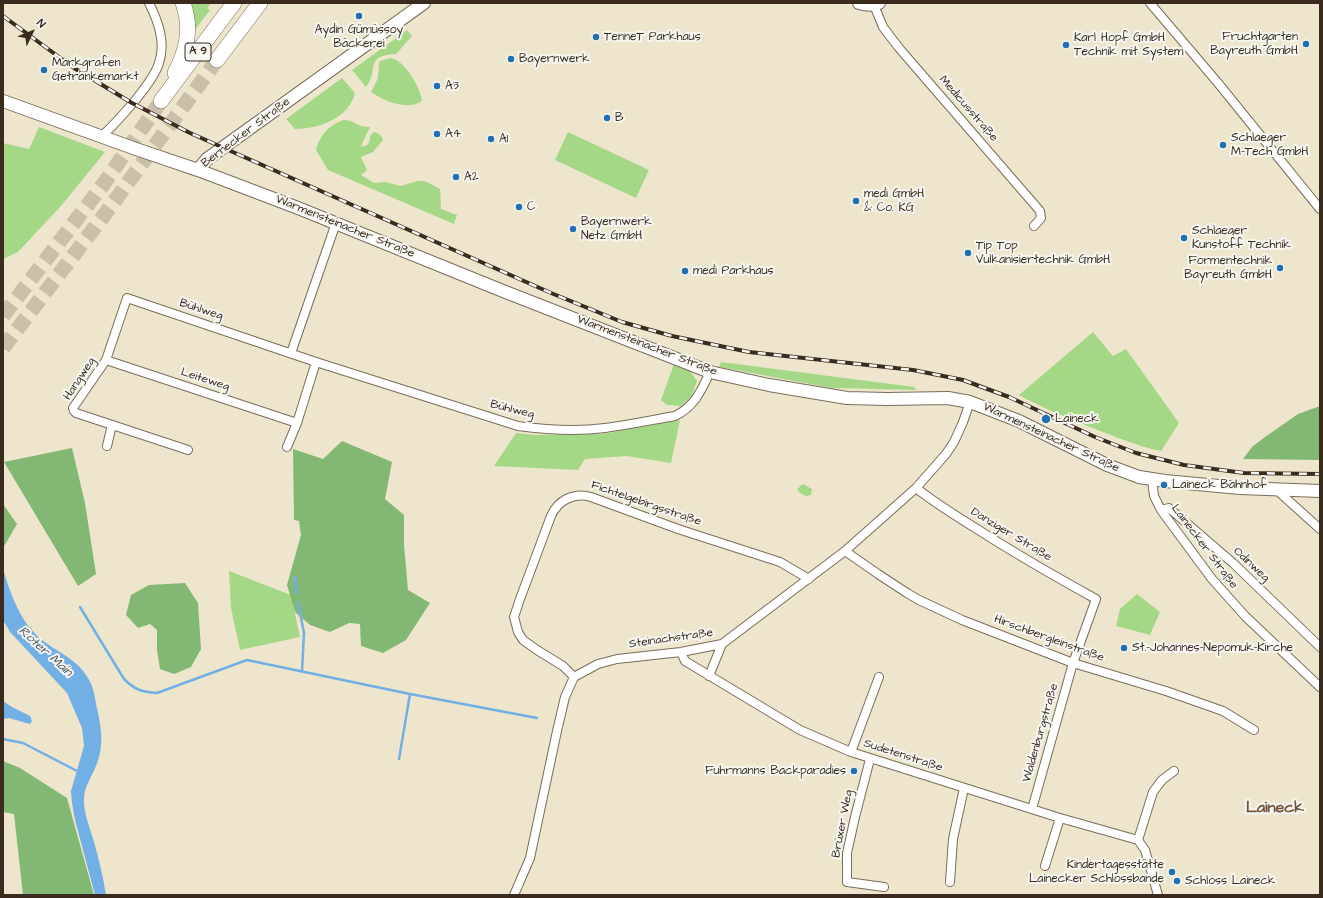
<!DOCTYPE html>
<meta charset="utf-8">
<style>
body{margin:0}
#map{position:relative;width:1323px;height:898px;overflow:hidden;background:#eee6cc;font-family:"Architects Daughter",sans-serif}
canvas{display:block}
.frame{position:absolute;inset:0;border:4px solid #3b2a1e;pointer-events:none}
.north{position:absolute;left:12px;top:12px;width:40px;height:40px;-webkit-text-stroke:3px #f6f6f2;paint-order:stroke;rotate:47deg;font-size:11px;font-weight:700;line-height:16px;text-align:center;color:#3b2a1e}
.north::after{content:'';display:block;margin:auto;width:14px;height:18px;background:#3b2a1e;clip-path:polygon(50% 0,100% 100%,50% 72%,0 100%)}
</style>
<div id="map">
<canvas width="1323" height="898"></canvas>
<div class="frame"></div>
<div class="north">N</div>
</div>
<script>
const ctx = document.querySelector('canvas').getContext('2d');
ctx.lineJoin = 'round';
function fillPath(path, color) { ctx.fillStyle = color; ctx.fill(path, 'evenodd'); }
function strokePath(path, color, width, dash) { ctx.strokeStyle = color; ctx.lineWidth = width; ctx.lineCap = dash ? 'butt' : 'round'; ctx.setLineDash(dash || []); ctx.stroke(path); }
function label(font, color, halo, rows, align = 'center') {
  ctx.font = font + ' "Architects Daughter",sans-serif'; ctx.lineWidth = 4; ctx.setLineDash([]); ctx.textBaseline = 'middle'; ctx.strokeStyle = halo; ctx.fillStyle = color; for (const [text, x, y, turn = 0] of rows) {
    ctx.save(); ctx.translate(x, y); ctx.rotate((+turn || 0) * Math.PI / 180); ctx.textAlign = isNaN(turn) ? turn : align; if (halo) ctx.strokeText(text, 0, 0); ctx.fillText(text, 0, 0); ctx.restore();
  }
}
fillPath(new Path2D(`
 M 190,3 L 211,3 L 207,8 L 210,10 L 192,34 Z
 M 407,30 L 412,36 L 396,54 C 363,56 380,69 366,87 L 352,70 Z
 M 390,58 C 404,59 421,88 422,101 C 407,111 384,101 371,92 L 378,78 L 379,63 L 380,61 Z
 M 342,78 L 355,93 C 349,118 319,129 295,129 L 286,119 Z
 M 344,120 C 355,120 357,128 370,127 L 361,146 C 369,147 370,142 370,136 L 374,132 C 379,133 381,135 383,140 L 373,152 L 361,157 L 367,170 L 361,175 L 374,183 L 385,182 L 401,186 L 417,181 L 422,181 L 427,182 L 440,189 L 441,209 L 457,215 L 454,224 L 328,170 L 316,150 C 320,135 328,125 344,120 Z
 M 39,127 L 105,152 L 61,206 L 18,252 L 3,259 L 3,143 L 29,149 Z
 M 568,132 L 649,170 L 636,198 L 555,160 Z
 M 1093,332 L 1113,356 L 1126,349 L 1179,423 L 1161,451 C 1136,446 1114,436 1090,427 C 1066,417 1042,408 1019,395 Z
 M 721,362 L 914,387 L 917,390 L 832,388 L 719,367 Z
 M 674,364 L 690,371 L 697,381 L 692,395 L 681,406 L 667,405 L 661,400 Z
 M 680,420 L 671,463 L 627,456 L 585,459 L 578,470 L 494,466 L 516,433 L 535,435 L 602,434 Z
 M 803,484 L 812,489 L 811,495 L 806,496 L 800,493 L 797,489 Z
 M 229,571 L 291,595 L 300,637 L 240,650 L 231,608 Z
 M 1137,594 L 1160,612 L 1150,635 L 1116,626 L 1120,609 Z`), '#a4d887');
fillPath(new Path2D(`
 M 1320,406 L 1320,460 L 1243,459 L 1252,447 L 1265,437 L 1298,414 Z
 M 342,441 L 392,462 L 385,499 L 404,515 L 404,545 L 408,590 L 430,603 L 406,640 L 383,653 L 361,646 L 360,624 L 349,623 L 330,632 L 310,625 L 295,612 L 287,585 L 301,535 L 299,521 L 294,520 L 293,449 L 323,459 Z
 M 72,448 L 85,503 L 96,574 L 78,586 L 4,462 Z
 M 3,504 L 17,524 L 3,548 Z
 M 185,583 L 198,603 L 201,649 L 191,667 L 174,674 L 160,669 L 157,650 L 157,630 L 150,624 L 138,628 L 126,615 L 131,595 L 149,585 Z
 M 3,761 L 20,768 L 67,798 L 94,895 L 23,895 L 14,814 L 3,812 Z`), '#83b874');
fillPath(new Path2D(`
 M 3,569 C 11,595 20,622 42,640 C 63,656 81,660 92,686 C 94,692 95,698 96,704 C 101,726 105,745 96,766 C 92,776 85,786 84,797 C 83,813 90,827 94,842 C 99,859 103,877 106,895 L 95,895 L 75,820 L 72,803 L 71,791 L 84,746 L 82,728 L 67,693 L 10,632 L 3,620 Z
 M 3,701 L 12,707 L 30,716 L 32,721 L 30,724 L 9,718 L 3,719 Z`), '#72afe4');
strokePath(new Path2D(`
 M 295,577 L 297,593
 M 298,602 L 304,633 L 302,671
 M 80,607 L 124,679 C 135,690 142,692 157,693 L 247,660 L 410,694 L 537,718
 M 3,739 L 23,743 L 79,772
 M 399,759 L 410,694`), '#72afe4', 2.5);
strokePath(new Path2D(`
 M 3,316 L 105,182 L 161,101
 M 3,348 L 111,206 L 217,60`), '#cac0a9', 15, [15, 8]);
const street = new Path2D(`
 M 1150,3 L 1218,83 L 1320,209
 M 874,5 L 883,27 L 899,48 L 1040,211 L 1041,218 L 1034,226
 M 102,136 C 118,121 153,83 159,63 C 166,42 158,21 149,3
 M 291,353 L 336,223
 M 106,360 L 297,423
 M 107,446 L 112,425
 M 287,447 L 297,423 L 316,362
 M 188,450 L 76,413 L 74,411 L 73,408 L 106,360 L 127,298 L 316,362 L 518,426 C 547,430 576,432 605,428 C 628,425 652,420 675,416 C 695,406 701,391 710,372
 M 1152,480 L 1154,496 L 1161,510 L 1212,579 L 1245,616 L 1320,687
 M 916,488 C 935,503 956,516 977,529 C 1016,554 1056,577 1096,599 L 1073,663 L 1032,809
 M 1278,490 L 1279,492 L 1320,529
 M 1161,510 L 1169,508 L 1233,563 L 1320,647
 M 845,551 L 878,574 L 907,593 L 919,600 L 962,620 L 1073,663 L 1166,691 L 1223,711 L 1254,730
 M 681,652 L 685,661 L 800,730 L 851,752 L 1060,818 L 1138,840
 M 709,676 L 722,644
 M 574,677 L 563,666 L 537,650 L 523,640 L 518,632 L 514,617 L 520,599 L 551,516 C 558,500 574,492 591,497 L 678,529 L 780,562 L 809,579
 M 851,752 L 879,677
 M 870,759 L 855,817 L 847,853 L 847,882 L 884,887
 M 1138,840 L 1153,792 L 1162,780 L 1174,771
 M 1138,840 L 1145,850 L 1158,895
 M 1045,866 L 1060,818
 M 950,882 L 953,839 L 964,788
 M 514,895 L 530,858 L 557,731 L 565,697 L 574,677 L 598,664 L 617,659 L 681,652 L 722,644 L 845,551 L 916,488 L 946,454 L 954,442 L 963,422 L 970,402`);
const secondary = new Path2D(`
 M 859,3 C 866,5 872,6 879,3
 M 3,101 L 136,149 L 198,170 L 298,208 L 503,291 L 710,372 L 769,385 L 847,398 L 887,399 L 948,398 L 970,402 L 1019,421 L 1107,465 L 1139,477 L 1165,481 L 1240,488 L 1320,491
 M 198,170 L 207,159 L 424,3`);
const highway = new Path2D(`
 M 217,60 L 260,3
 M 175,73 C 187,50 192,28 183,3
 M 161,101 L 234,3`);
strokePath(street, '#7a6c5b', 10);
strokePath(secondary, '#7a6c5b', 14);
strokePath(highway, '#7a6c5b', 16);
strokePath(street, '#fff', 8);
strokePath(secondary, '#fff', 12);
strokePath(highway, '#fff', 15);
const rail = new Path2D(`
 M 3,16 L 74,68 L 132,103 L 190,133 L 551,293 L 622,322 L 672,336 L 749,352 L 913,370 L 963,380 L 1009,397 L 1095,437 L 1136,453 L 1184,465 L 1244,473 L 1320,474`);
strokePath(rail, '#3b2a1e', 4);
strokePath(rail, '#f6f6f2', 2.5, [8]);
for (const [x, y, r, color] of [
 [359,16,4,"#1f6fb2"],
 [596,37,4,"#1f6fb2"],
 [1306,44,4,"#1f6fb2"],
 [1066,45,4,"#1f6fb2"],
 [511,59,4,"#1f6fb2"],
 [44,70,4,"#1f6fb2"],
 [437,86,4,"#1f6fb2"],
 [607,118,4,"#1f6fb2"],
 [437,134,4,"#1f6fb2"],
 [491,139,4,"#1f6fb2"],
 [1223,145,4,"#1f6fb2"],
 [456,177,4,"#1f6fb2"],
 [856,201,4,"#1f6fb2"],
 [519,207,4,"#1f6fb2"],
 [573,229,4,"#1f6fb2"],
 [1184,238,4,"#1f6fb2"],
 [968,253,4,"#1f6fb2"],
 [1280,268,4,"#1f6fb2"],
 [685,271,4,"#1f6fb2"],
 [1046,419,5,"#1f6fb2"],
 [1164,485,4,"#1f6fb2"],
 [1124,648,4,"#1f6fb2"],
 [854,771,4,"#1f6fb2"],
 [1172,872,4,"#1f6fb2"],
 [1177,881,4,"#1f6fb2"]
]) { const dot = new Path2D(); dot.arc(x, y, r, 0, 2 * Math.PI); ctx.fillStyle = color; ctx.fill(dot); strokePath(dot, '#f6f6f2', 1.5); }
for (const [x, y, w] of [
 [198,52,26]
]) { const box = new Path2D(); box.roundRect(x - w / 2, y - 9, w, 18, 3); ctx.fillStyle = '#f6f6f2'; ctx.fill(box); strokePath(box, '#3b2a1e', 1); }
label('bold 11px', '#3b2a1e', null, [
 ["A 9",198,52]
]);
label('12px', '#3b2a1e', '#f6f6f2', [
 ["Aydin Gümüssoy",359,30,"center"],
 ["Bäckerei",359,44,"center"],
 ["TenneT Parkhaus",604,37],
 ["Fruchtgarten",1298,37,"right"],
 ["Bayreuth GmbH",1298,51,"right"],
 ["Karl Hopf GmbH",1074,38],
 ["Technik mit System",1074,52],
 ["Bayernwerk",519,59],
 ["Markgrafen",52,63],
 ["Getränkemarkt",52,77],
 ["A3",445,86],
 ["B",615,118],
 ["A4",445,134],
 ["Schlaeger",1231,138],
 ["M-Tech GmbH",1231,152],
 ["A1",499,139],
 ["A2",464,177],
 ["medi GmbH",864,194],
 ["& Co. KG",864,208],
 ["C",527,207],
 ["Bayernwerk",581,222],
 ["Netz GmbH",581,236],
 ["Schlaeger",1192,231],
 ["Kunstoff Technik",1192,245],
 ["Tip Top",976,246],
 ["Vulkanisiertechnik GmbH",976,260],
 ["Formentechnik",1272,261,"right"],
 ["Bayreuth GmbH",1272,275,"right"],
 ["medi Parkhaus",693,271],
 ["Laineck",1055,419],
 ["Laineck Bahnhof",1172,485],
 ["St.-Johannes-Nepomuk-Kirche",1132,648],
 ["Fuhrmanns Backparadies",846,771,"right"],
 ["Kindertagesstätte",1164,865,"right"],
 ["Lainecker Schlossbande",1164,879,"right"],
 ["Schloss Laineck",1185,881]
], 'left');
label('12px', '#3b2a1e', '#f6f6f2', [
 ["Medicusstraße",968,109,49],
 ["Bernecker Straße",246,133,-37],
 ["Warmensteinacher Straße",345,227,22],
 ["Bühlweg",201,310,18],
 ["Warmensteinacher Straße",647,346,21],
 ["Hangweg",80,379,-57],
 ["Leiteweg",205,380,18],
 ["Bühlweg",512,410,14],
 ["Warmensteinacher Straße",1051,438,25],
 ["Fichtelgebirgsstraße",646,504,19],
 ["Danziger Straße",1011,535,31],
 ["Lainecker Straße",1204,547,53],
 ["Odinweg",1251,565,43],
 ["Steinachstraße",671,639,-8],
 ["Hirschbergleinstraße",1049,639,20],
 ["Waldenburgstraße",1041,733,-74],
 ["Sudetenstraße",903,756,18],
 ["Brüxer Weg",843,824,-79]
]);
label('italic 13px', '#4e5963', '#f6f6f2', [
 ["Roter Main",45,652,42]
]);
label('bold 16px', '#755339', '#f6f6f2', [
 ["Laineck",1275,809]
]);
</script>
